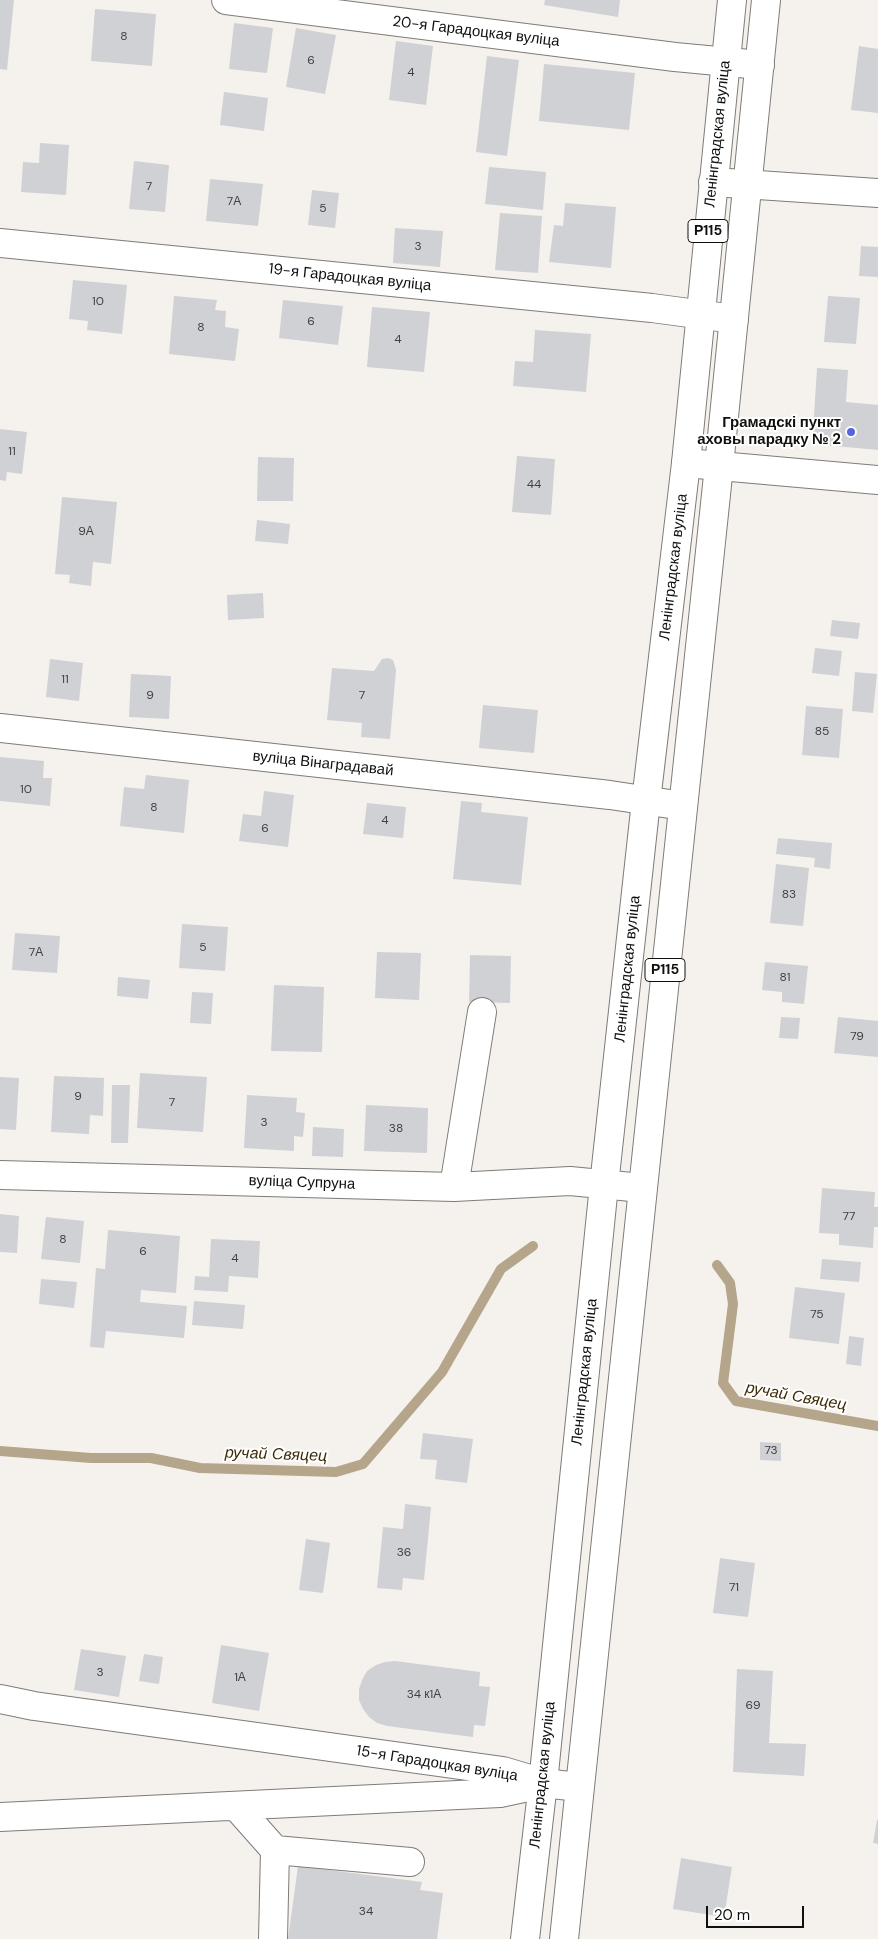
<!DOCTYPE html>
<html>
<head>
<meta charset="utf-8">
<style>
  body { margin:0 }
  #map { position:relative; width:878px; height:1939px; overflow:hidden; background:#f5f2ee; font-family:"DM Sans",sans-serif }
  canvas { display:block }
  .scale { position:absolute; left:706px; top:1906px; width:98px; height:22px; box-sizing:border-box; border:2px solid #10100e; border-top:0; padding-left:6px; font-size:15px; line-height:18px; white-space:nowrap; color:#10100e; -webkit-text-stroke:4px #fff; paint-order:stroke }
</style>
</head>
<body>
<div id="map">
<canvas width="878" height="1939"></canvas>
<div class="scale">20 m</div>
</div>
<script>
const ctx = document.querySelector('canvas').getContext('2d');
ctx.lineJoin = 'round';
function poly(rows) {
  const path = new Path2D();
  for (const r of rows) {
    path.moveTo(r[0], r[1]);
    for (let i = 2; i < r.length; i += 2) path.lineTo(r[i], r[i + 1]);
  }
  return path;
}
function stroke(path, color, width, dash) {
  ctx.strokeStyle = color;
  ctx.lineWidth = width;
  ctx.lineCap = dash ? 'butt' : 'round';
  ctx.setLineDash(dash || []);
  ctx.stroke(path);
}
function paint(path, color) {
  ctx.fillStyle = color;
  ctx.fill(path, 'evenodd');
}
function label(font, color, halo, rows, align = 'center') {
  ctx.font = font + ' "DM Sans",sans-serif';
  ctx.lineWidth = 4;
  ctx.setLineDash([]);
  ctx.textBaseline = 'middle';
  ctx.strokeStyle = halo;
  ctx.fillStyle = color;
  for (const [text, x, y, turn = 0] of rows) {
    ctx.save();
    ctx.translate(x, y);
    ctx.rotate((+turn || 0) * Math.PI / 180);
    ctx.textAlign = isNaN(turn) ? turn : align;
    if (halo) ctx.strokeText(text, 0, 0);
    ctx.fillText(text, 0, 0);
    ctx.restore();
  }
}
stroke(poly([
  [717,1265,730,1283,733,1304,723,1383,736,1401,878,1426],
  [0,1451,91,1458,151,1458,200,1468,336,1472,363,1464,442,1372,501,1269,533,1246]
]), '#b5a58b', 10);
paint(poly([
  [0,0,14,0,7,70,0,69],
  [545,0,620,0,618,17,544,5],
  [95,9,156,14,152,66,91,61],
  [234,23,273,28,267,73,229,69],
  [296,28,336,35,325,94,286,87],
  [396,41,433,46,426,105,389,100],
  [859,46,878,49,878,113,851,110],
  [487,56,519,60,507,156,476,152],
  [544,64,635,73,629,130,539,121],
  [224,92,268,98,264,131,220,125],
  [40,143,69,145,66,195,21,192,23,162,39,163],
  [134,161,169,165,165,212,129,209],
  [489,167,546,172,543,210,485,204],
  [210,179,263,184,258,226,206,221],
  [312,190,339,193,335,228,308,225],
  [565,203,616,207,611,268,549,262,554,225,563,226],
  [500,213,542,216,538,273,495,270],
  [395,228,443,231,440,267,393,263],
  [861,246,878,247,878,277,859,276],
  [73,280,127,285,122,334,87,330,88,321,69,319],
  [174,296,217,300,215,310,226,311,225,327,239,329,235,361,169,354],
  [828,296,860,298,856,344,824,342],
  [283,300,343,306,338,345,279,338],
  [372,307,430,312,424,372,367,367],
  [535,330,591,334,586,392,513,386,515,361,533,362],
  [817,368,848,370,846,402,878,405,878,450,824,445,813,432],
  [0,429,27,432,22,474,7,472,6,481,0,480],
  [517,456,555,459,551,515,512,512],
  [258,457,294,458,293,501,257,501],
  [62,497,117,502,111,564,93,562,91,586,69,583,70,575,55,574],
  [257,520,290,524,288,544,255,541],
  [263,593,264,618,228,620,227,595],
  [832,620,860,623,858,639,830,636],
  [815,648,842,651,839,676,812,673],
  [388,658,393,660,396,670,390,739,361,737,362,723,327,720,332,668,374,671,382,659],
  [50,659,83,663,79,701,46,697],
  [855,672,877,674,873,713,852,711],
  [131,674,171,676,169,719,129,717],
  [483,705,538,710,534,753,479,748],
  [806,706,843,709,839,758,802,755],
  [0,757,44,761,43,778,52,778,50,806,0,801],
  [146,775,189,780,184,833,120,826,124,787,144,789],
  [264,791,294,795,288,847,239,841,243,814,261,816],
  [461,801,482,803,481,812,528,817,521,885,453,879],
  [367,803,406,807,403,838,363,834],
  [778,838,832,843,830,869,814,867,815,858,776,854],
  [776,864,809,868,803,926,770,923],
  [182,924,228,927,225,971,179,968],
  [15,933,60,936,57,973,12,970],
  [377,952,421,953,419,1000,375,998],
  [470,955,511,956,510,1003,469,1002],
  [765,962,808,966,804,1004,782,1002,782,992,762,990],
  [118,977,150,980,148,999,117,996],
  [274,985,324,987,322,1052,271,1051],
  [192,992,213,993,211,1024,190,1023],
  [781,1017,800,1018,798,1039,779,1038],
  [838,1017,878,1021,878,1057,834,1053],
  [140,1073,207,1077,203,1132,137,1128],
  [54,1076,104,1078,103,1116,90,1115,89,1134,51,1132],
  [0,1077,19,1078,16,1130,0,1129],
  [112,1085,130,1085,128,1143,111,1143],
  [247,1095,297,1098,296,1112,305,1113,303,1137,294,1136,294,1151,244,1148],
  [366,1105,428,1108,427,1153,364,1151],
  [313,1127,344,1129,343,1157,312,1156],
  [822,1188,875,1192,874,1207,878,1207,878,1227,874,1227,873,1248,839,1245,839,1234,819,1233],
  [0,1214,19,1216,17,1253,0,1252],
  [46,1217,84,1221,80,1263,41,1259],
  [108,1230,180,1236,176,1293,141,1290,140,1302,187,1306,184,1338,106,1331,104,1348,90,1347,96,1268,105,1269],
  [211,1239,260,1241,258,1278,229,1276,228,1292,194,1290,195,1276,209,1277],
  [822,1259,861,1262,859,1282,820,1279],
  [41,1279,77,1282,74,1308,39,1304],
  [795,1287,845,1293,839,1344,789,1338],
  [194,1301,245,1305,243,1329,192,1325],
  [849,1336,864,1338,861,1366,846,1364],
  [423,1433,473,1439,467,1483,435,1479,437,1460,420,1459],
  [760,1442,781,1443,781,1461,760,1460],
  [405,1504,431,1507,424,1580,403,1578,402,1590,377,1588,383,1527,403,1529],
  [306,1539,330,1543,323,1593,299,1590],
  [720,1558,755,1563,748,1617,713,1613],
  [221,1645,269,1653,259,1711,212,1703],
  [81,1649,126,1656,119,1697,74,1690],
  [144,1654,163,1657,159,1684,139,1681],
  [395,1661,480,1672,479,1686,490,1687,485,1726,474,1725,473,1737,387,1726,377,1723,369,1717,363,1709,359,1700,359,1689,362,1680,367,1671,376,1665,385,1662],
  [737,1669,773,1671,769,1743,806,1744,804,1776,733,1772],
  [877,1820,878,1820,878,1844,873,1843],
  [681,1858,732,1867,724,1917,673,1909],
  [298,1866,422,1882,420,1890,443,1893,437,1939,288,1939]
]), '#d0d1d5');
const minor = poly([
  [226,0,675,57,760,65],
  [713,182,878,193],
  [0,243,652,308,734,319],
  [686,463,878,480],
  [0,728,610,795,683,806],
  [0,1175,454,1187,570,1181,642,1188],
  [454,1187,482,1012],
  [0,1699,34,1706,503,1771,543,1783,579,1787],
  [236,1806,275,1850,410,1862],
  [0,1817,500,1793,542,1784],
  [273,1939,275,1850]
]);
const major = poly([
  [525,1939,543,1783,604,1185,646,801,686,463,732,0],
  [564,1939,719,466,766,0]
]);
stroke(minor, '#7e7b78', 30);
stroke(major, '#7e7b78', 30);
stroke(minor, '#fff', 28);
stroke(major, '#fff', 28);
for (const [x, y, r, color] of [
  [851,432,5,"#5665db"]
]) {
  const dot = new Path2D();
  dot.arc(x, y, r, 0, 2 * Math.PI);
  ctx.fillStyle = color;
  ctx.fill(dot);
  stroke(dot, '#fff', 2);
}
label('12px', '#404040', null, [
  ["8",124,37],
  ["6",311,61],
  ["4",411,73],
  ["7",149,187],
  ["7А",234,202],
  ["5",323,209],
  ["3",418,247],
  ["10",98,302],
  ["6",311,322],
  ["8",201,328],
  ["4",398,340],
  ["11",12,452],
  ["44",534,485],
  ["9А",86,532],
  ["11",65,680],
  ["9",150,696],
  ["7",362,696],
  ["85",822,732],
  ["10",26,790],
  ["8",154,808],
  ["4",385,821],
  ["6",265,829],
  ["83",789,895],
  ["5",203,948],
  ["7А",36,953],
  ["81",785,978],
  ["79",857,1037],
  ["9",78,1097],
  ["7",172,1103],
  ["3",264,1123],
  ["38",396,1129],
  ["77",849,1217],
  ["8",63,1240],
  ["6",143,1252],
  ["4",235,1259],
  ["75",817,1315],
  ["73",771,1451],
  ["36",404,1553],
  ["71",734,1588],
  ["3",100,1673],
  ["1А",240,1678],
  ["34 к1А",424,1695],
  ["69",753,1706],
  ["34",366,1912]
]);
for (const [x, y, w] of [
  [708,231,40],
  [665,970,40]
]) {
  const box = new Path2D();
  box.roundRect(x - w / 2, y - 11.5, w, 23, 4);
  ctx.fillStyle = '#fff';
  ctx.fill(box);
  stroke(box, '#10100e', 1);
}
label('bold 14px', '#10100e', null, [
  ["Р115",708,231],
  ["Р115",665,970]
]);
label('15px', '#10100e', '#fff', [
  ["20-я Гарадоцкая вуліца",476,32,7],
  ["Ленінградская вуліца",718,134,-84],
  ["19-я Гарадоцкая вуліца",350,278,6],
  ["Ленінградская вуліца",674,567,-83],
  ["вуліца Вінаградавай",323,764,6],
  ["Ленінградская вуліца",628,969,-84],
  ["вуліца Супруна",302,1183,2],
  ["Ленінградская вуліца",585,1372,-84],
  ["15-я Гарадоцкая вуліца",437,1764,9],
  ["Ленінградская вуліца",543,1775,-84]
]);
label('bold 15px', '#10100e', '#fff', [
  ["Грамадскі пункт",841,423],
  ["аховы парадку № 2",841,440]
], 'right');
label('italic 16px', '#3e2c08', '#fff', [
  ["ручай Свяцец",796,1397,10],
  ["ручай Свяцец",276,1455,2]
]);
</script>
</body>
</html>
